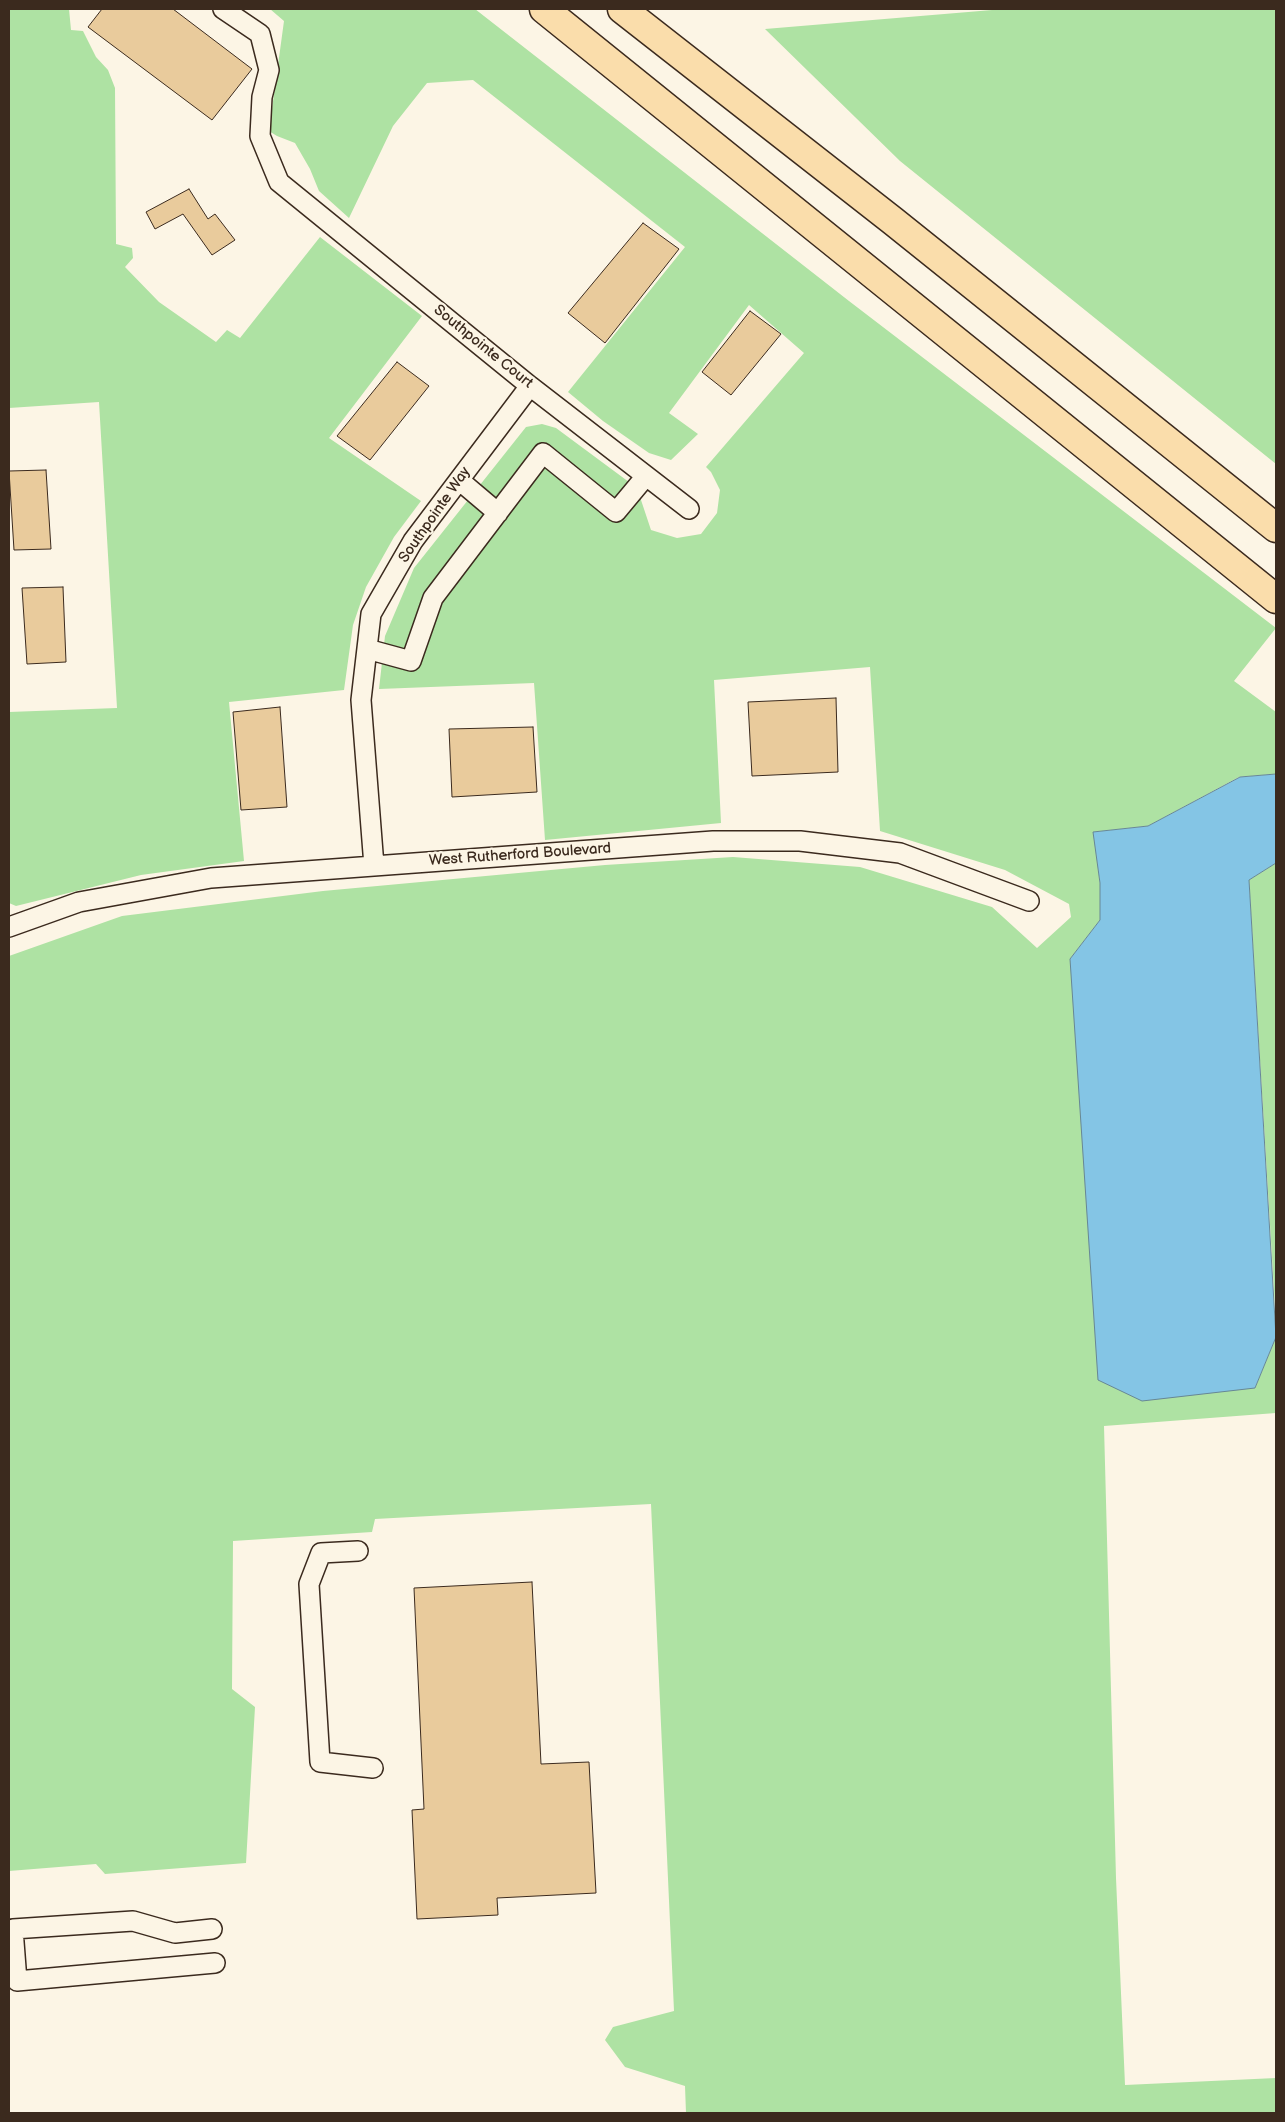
<!DOCTYPE html>
<html>
<head>
<meta charset="utf-8">
<style>
  body { margin:0 }
  #map { position:relative; width:1285px; height:2122px; overflow:hidden; background:#fcf5e5; font-family:"Balsamiq Sans",sans-serif }
  canvas { display:block }
  .frame { position:absolute; inset:0; border:10px solid #3b2a1e; pointer-events:none }
</style>
</head>
<body>
<div id="map">
<canvas width="1285" height="2122"></canvas>
<div class="frame"></div>
</div>
<script>
const ctx = document.querySelector('canvas').getContext('2d');
ctx.lineJoin = 'round';
function paint(path, color) {
  ctx.fillStyle = color;
  ctx.fill(path, 'evenodd');
}
function poly(rows) {
  const path = new Path2D();
  for (const r of rows) {
    path.moveTo(r[0], r[1]);
    for (let i = 2; i < r.length; i += 2) path.lineTo(r[i], r[i + 1]);
  }
  return path;
}
function stroke(path, color, width, dash) {
  ctx.strokeStyle = color;
  ctx.lineWidth = width;
  ctx.lineCap = dash ? 'butt' : 'round';
  ctx.setLineDash(dash || []);
  ctx.stroke(path);
}
function label(font, color, halo, rows, align = 'center') {
  ctx.font = font + ' "Balsamiq Sans",sans-serif';
  ctx.lineWidth = 4.5;
  ctx.setLineDash([]);
  ctx.textBaseline = 'middle';
  ctx.strokeStyle = halo;
  ctx.fillStyle = color;
  for (const [text, x, y, turn = 0] of rows) {
    ctx.save();
    ctx.translate(x, y);
    ctx.rotate((+turn || 0) * Math.PI / 180);
    ctx.textAlign = isNaN(turn) ? turn : align;
    if (halo) ctx.strokeText(text, 0, 0);
    ctx.fillText(text, 0, 0);
    ctx.restore();
  }
}
paint(poly([
  [9,9,69,9,71,30,83,31,96,57,108,70,115,88,116,244,132,248,133,258,125,267,159,302,216,342,227,330,240,338,320,237,422,316,329,438,421,501,394,537,366,587,353,625,344,690,229,702,244,861,141,875,16,906,9,903,9,712,117,708,99,402,9,408],
  [270,9,475,9,849,301,1276,628,1234,681,1276,712,1276,774,1239,777,1148,826,1094,832,1100,883,1100,920,1070,959,1255,1388,1276,1337,1276,1413,1104,1426,1116,1878,1125,2085,1276,2078,1276,2113,686,2113,685,2086,625,2067,605,2040,613,2027,674,2011,651,1504,375,1519,372,1532,233,1541,232,1689,255,1707,246,1863,105,1874,96,1864,9,1871,9,956,122,916,323,891,605,865,733,857,860,867,992,907,1037,948,1071,917,1069,904,1005,870,880,831,870,667,714,680,721,823,545,840,534,683,379,689,385,636,414,568,526,427,542,424,556,428,637,488,651,530,677,538,701,534,717,513,720,490,711,472,706,467,804,353,749,305,669,413,698,434,671,460,649,453,603,421,568,392,685,247,473,80,427,83,393,126,349,218,319,191,310,169,295,143,277,136,269,131,284,21],
  [1004,9,1276,9,1276,464,900,161,765,29],
  [1276,863,1276,1323,1249,880]
]), '#aee2a3');
const water = poly([
  [1276,774,1276,863,1249,880,1276,1337,1255,1388,1142,1401,1098,1380,1070,959,1100,920,1100,883,1093,832,1148,826,1240,777,1276,774]
]);
paint(water, '#84c5e5');
stroke(water, '#678795', 1);
const building = poly([
  [102,9,173,9,252,69,212,120,88,27,102,9],
  [189,189,208,219,215,214,235,240,212,255,183,214,155,229,146,212,189,189],
  [643,223,679,249,605,343,568,313,643,223],
  [750,311,781,334,731,395,702,372,750,311],
  [397,362,429,386,370,460,337,436,397,362],
  [46,470,51,549,14,550,9,471,46,470],
  [63,587,66,662,27,664,22,588,63,587],
  [836,698,838,772,752,776,748,702,836,698],
  [280,707,287,807,241,810,233,712,280,707],
  [533,727,537,792,452,797,449,729,533,727],
  [532,1582,541,1764,589,1762,596,1893,497,1898,498,1915,417,1919,412,1810,424,1809,414,1588,532,1582]
]);
paint(building, '#e9cb9c');
stroke(building, '#3b2a1e', 1);
const minor = poly([
  [223,9,260,34,269,70,262,97,260,136,279,182,530,386,689,509],
  [459,480,498,513],
  [367,649,411,661,433,598,543,453,616,512,646,476],
  [374,866,361,700,371,614,413,541,530,386],
  [9,927,79,902,211,878,713,841,800,841,900,853,1029,901],
  [358,1551,321,1553,309,1584,320,1762,373,1768],
  [212,1929,175,1933,133,1921,13,1929,17,1981,215,1963]
]);
const highway = poly([
  [544,9,1276,599],
  [622,9,893,221,1276,528]
]);
stroke(minor, '#3b2a1e', 22);
stroke(highway, '#3b2a1e', 31);
stroke(minor, '#fcf5e5', 19);
stroke(highway, '#faddab', 28);
label('15px', '#3b2a1e', '#fcf5e5', [
  ["Southpointe Court",483,347,39],
  ["Southpointe Way",435,515,-55],
  ["West Rutherford Boulevard",520,855,-4]
]);
</script>
</body>
</html>
